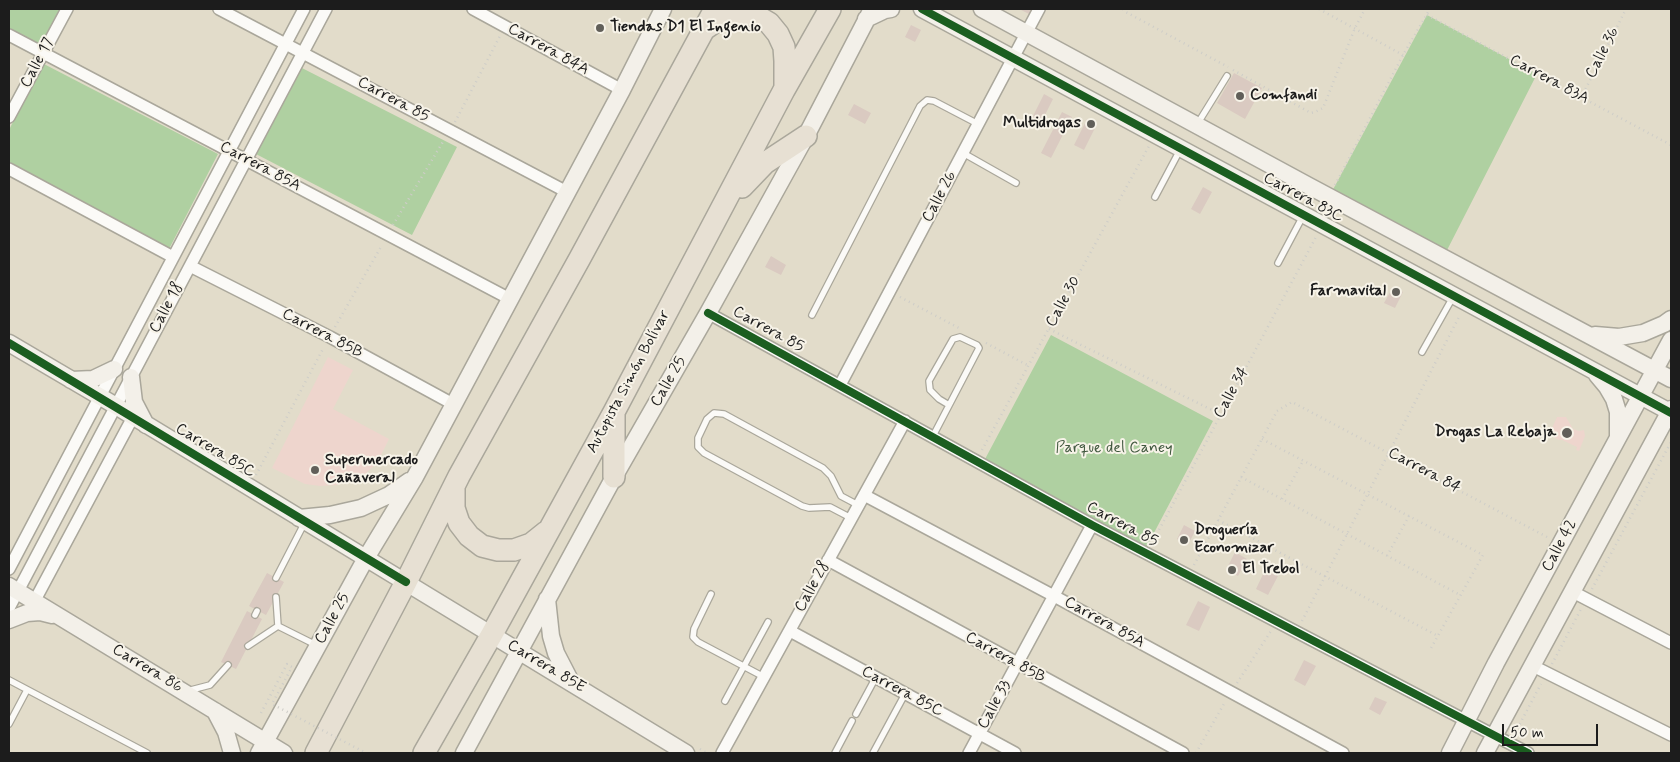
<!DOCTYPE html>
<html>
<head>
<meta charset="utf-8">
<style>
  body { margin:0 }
  #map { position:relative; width:1680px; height:762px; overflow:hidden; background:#e2dcca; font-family:Mynerve,sans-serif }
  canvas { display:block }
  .frame { position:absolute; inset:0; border:10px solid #1c1c1c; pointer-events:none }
  .scale { position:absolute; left:1502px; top:724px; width:96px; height:22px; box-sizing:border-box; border:2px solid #1c1c1c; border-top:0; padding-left:6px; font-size:15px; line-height:18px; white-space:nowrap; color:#1c1c1c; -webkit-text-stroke:4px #f7f3e8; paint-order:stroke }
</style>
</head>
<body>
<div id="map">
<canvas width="1680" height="762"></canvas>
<div class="frame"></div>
<div class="scale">50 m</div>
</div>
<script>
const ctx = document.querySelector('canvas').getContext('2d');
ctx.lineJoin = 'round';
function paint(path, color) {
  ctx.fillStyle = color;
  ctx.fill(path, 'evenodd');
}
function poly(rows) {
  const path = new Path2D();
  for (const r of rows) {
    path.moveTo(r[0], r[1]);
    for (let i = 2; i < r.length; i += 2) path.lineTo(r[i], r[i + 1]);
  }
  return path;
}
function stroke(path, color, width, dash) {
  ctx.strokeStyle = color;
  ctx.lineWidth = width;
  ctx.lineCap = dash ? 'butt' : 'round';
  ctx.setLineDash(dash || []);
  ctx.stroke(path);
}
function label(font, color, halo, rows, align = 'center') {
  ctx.font = font + ' Mynerve,sans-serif';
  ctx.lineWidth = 4;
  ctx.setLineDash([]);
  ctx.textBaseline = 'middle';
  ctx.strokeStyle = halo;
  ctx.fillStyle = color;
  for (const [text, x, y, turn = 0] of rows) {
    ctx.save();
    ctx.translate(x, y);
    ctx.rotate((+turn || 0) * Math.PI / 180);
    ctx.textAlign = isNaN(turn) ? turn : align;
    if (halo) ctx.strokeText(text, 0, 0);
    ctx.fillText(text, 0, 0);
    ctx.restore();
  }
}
paint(poly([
  [328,357,353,370,333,409,389,439,377,463,365,474,351,481,336,485,320,486,305,484,272,468],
  [1557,417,1566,417,1573,429,1579,431,1584,430,1585,436,1579,451,1576,450,1577,447,1560,439,1559,440,1549,435]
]), '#eed5cd');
paint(poly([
  [9,9,61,9,40,48,9,31],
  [1427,15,1537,74,1443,258,1329,197],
  [42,63,218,154,169,249,9,162,9,130],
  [300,67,457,147,412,235,254,153],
  [1051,335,1213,421,1146,548,984,461]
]), '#afd0a1');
paint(poly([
  [1019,9,1032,9,1029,14],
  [911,25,921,30,915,42,905,37],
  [1234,73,1262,88,1245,119,1217,103],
  [1044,94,1053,99,1039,127,1030,122],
  [854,104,871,113,865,124,848,115],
  [1062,112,1072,117,1051,158,1041,153],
  [1087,119,1097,124,1084,150,1074,145],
  [1203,187,1212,192,1200,214,1191,209],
  [771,256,786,265,781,275,765,267],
  [1393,287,1403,292,1395,308,1384,303],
  [1184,525,1195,531,1188,545,1177,539],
  [1235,552,1247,559,1238,576,1226,570],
  [1265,570,1278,576,1268,595,1256,589],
  [267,573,284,582,266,615,249,606],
  [1198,601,1210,607,1199,631,1186,625],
  [247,611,262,619,236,669,221,662],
  [1304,660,1316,666,1305,686,1294,680],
  [1375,697,1387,702,1380,715,1369,709]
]), '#dacac1');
const lane = poly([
  [1198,123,1227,76],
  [963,153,1016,183],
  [1155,197,1180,150],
  [1278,263,1303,216],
  [812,315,920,106,927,100,934,101,978,124],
  [1422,352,1453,297],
  [933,436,979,348,977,345,960,337,953,339,929,381,930,390,939,399,949,405],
  [851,518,830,507,809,508,802,506,704,453,698,447,698,438,707,419,714,413,724,414,823,468,831,476,841,496,858,505],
  [276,578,305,522],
  [711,594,694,629,693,637,698,642,764,677],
  [255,615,257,611],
  [278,626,316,645],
  [248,646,278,626,276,597],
  [9,680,147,753],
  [187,691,210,685,228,665],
  [725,701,768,622],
  [856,714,876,677],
  [9,724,27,690],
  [835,753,852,721],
  [873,753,905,694]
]);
const street = poly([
  [219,9,567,192],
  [473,9,622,90],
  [9,35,510,299],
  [9,117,67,9],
  [9,169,173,257],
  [190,266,330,337,453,404],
  [708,313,1092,525,1528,753],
  [840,385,1039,9],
  [864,495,1054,596,1343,753],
  [828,560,1183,753],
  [9,569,304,9],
  [1573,592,1671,643],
  [34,602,133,417],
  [9,608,326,9],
  [790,631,1015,753],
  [1533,666,1671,735],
  [722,753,905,421],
  [969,753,1092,525]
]);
const secondary = poly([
  [922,9,1670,412],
  [982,9,1309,186,1671,379],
  [866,19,885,10,891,9],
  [1595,335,1619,337,1643,333,1664,324,1671,319],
  [9,343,116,406,686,753],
  [1597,375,1607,387,1614,399,1618,412,1618,437],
  [131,377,134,402,146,425],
  [71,380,93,379,114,369],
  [299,518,330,515,361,508,389,495,409,481],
  [9,586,284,753],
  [547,599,551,636,556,653,571,682],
  [9,620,27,613,40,612,52,615],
  [215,711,226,732,232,753],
  [259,753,366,558,415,477,622,90,663,9],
  [464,753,614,477,708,313,806,136,872,9],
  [1450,753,1496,663,1671,340],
  [1485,753,1671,409]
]);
const highway = poly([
  [703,30,722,17,736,13,757,16,769,23,778,34,784,47,785,61,785,87],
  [742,187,765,163,806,136],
  [614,415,614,477],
  [454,488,454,508,459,523,469,536,482,546,498,550,514,550,531,544,546,532],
  [316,753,406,582,459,476,580,258,715,9],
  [424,753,492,634,614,412,784,90,830,9]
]);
stroke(lane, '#aaa79b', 8);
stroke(street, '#aaa79b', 14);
stroke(secondary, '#aaa79b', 19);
stroke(highway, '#aaa79b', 24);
stroke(poly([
  [1123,9,1124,11,1228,67],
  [1319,9,1403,55],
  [1427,15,1671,145],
  [1233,70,1311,113,1315,112,1323,108,1355,28,1365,9],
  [1581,98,1626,9],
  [455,122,500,36],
  [1335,185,1403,55,1430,9],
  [393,225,444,140],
  [900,297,959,328],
  [335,327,382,245],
  [1049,329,1220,414],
  [986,343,1029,366],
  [1262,439,1483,555,1430,650],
  [982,450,1149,146],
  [256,475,324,347],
  [1241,477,1460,595],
  [1282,499,1303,461],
  [1218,520,1438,636],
  [1152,543,1316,237],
  [1387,556,1409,516],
  [1194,565,1277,411,1292,402,1547,537],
  [1592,589,1671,442],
  [1302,621,1460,315],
  [1552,664,1581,609],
  [1237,683,1271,631],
  [1515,733,1541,684],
  [700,749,707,753],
  [1196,753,1225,702]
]), '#cecdc8', 2.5, [1, 4]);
stroke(lane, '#fbfaf7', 5.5);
stroke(street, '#fbfaf7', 11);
stroke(secondary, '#f3f0e9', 16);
stroke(highway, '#e7e0d3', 21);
stroke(poly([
  [261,713,287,664,292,667,272,704,366,753]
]), '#cecdc8', 2.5, [1, 4]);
stroke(poly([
  [922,9,1671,413],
  [708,313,1092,525,1528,753],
  [9,343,406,582]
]), '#1b5e20', 8);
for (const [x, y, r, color] of [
  [600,28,5,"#615f59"],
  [1240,96,5,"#615f59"],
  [1091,124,5,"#615f59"],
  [1396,292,5,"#615f59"],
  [1567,433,6,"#615f59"],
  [315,470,5,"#615f59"],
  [1184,540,5,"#615f59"],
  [1232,570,5,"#615f59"]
]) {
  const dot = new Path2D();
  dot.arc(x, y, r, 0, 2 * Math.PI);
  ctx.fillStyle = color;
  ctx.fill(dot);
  stroke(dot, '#f7f3e8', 2);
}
label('bold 16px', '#1c1c1c', '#f7f3e8', [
  ["Tiendas D1 El Ingenio",610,28],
  ["Comfandi",1250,96],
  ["Multidrogas",1081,124,"right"],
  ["Farmavital",1386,292,"right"],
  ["Drogas La Rebaja",1556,433,"right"],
  ["Supermercado",325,461],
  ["Cañaveral",325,479],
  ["Droguería",1194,531],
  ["Economizar",1194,549],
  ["El Trebol",1242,570]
], 'left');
label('16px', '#1c1c1c', '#f7f3e8', [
  ["Carrera 84A",548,50,29],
  ["Calle 36",1603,53,-63],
  ["Calle 17",38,63,-62],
  ["Carrera 83A",1549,80,28],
  ["Carrera 85",393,100,28],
  ["Carrera 85A",260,167,28],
  ["Calle 26",940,197,-62],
  ["Carrera 83C",1303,198,28],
  ["Calle 30",1064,302,-61],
  ["Calle 18",167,308,-62],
  ["Carrera 85",768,330,29],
  ["Carrera 85B",322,334,28],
  ["Autopista Simón Bolívar",629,382,-62],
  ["Calle 25",669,382,-60],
  ["Calle 34",1232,393,-61],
  ["Carrera 85C",215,451,31],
  ["Carrera 84",1424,471,28],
  ["Carrera 85",1122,525,28],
  ["Calle 42",1560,546,-62],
  ["Calle 28",813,587,-61],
  ["Calle 25",333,619,-61],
  ["Carrera 85A",1104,623,29],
  ["Carrera 85B",1005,658,29],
  ["Carrera 85E",546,667,31],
  ["Carrera 86",147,669,31],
  ["Carrera 85C",902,692,28],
  ["Calle 33",995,705,-62]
]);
label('16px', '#41583f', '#f7f3e8', [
  ["Parque del Caney",1114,449]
]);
</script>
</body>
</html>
